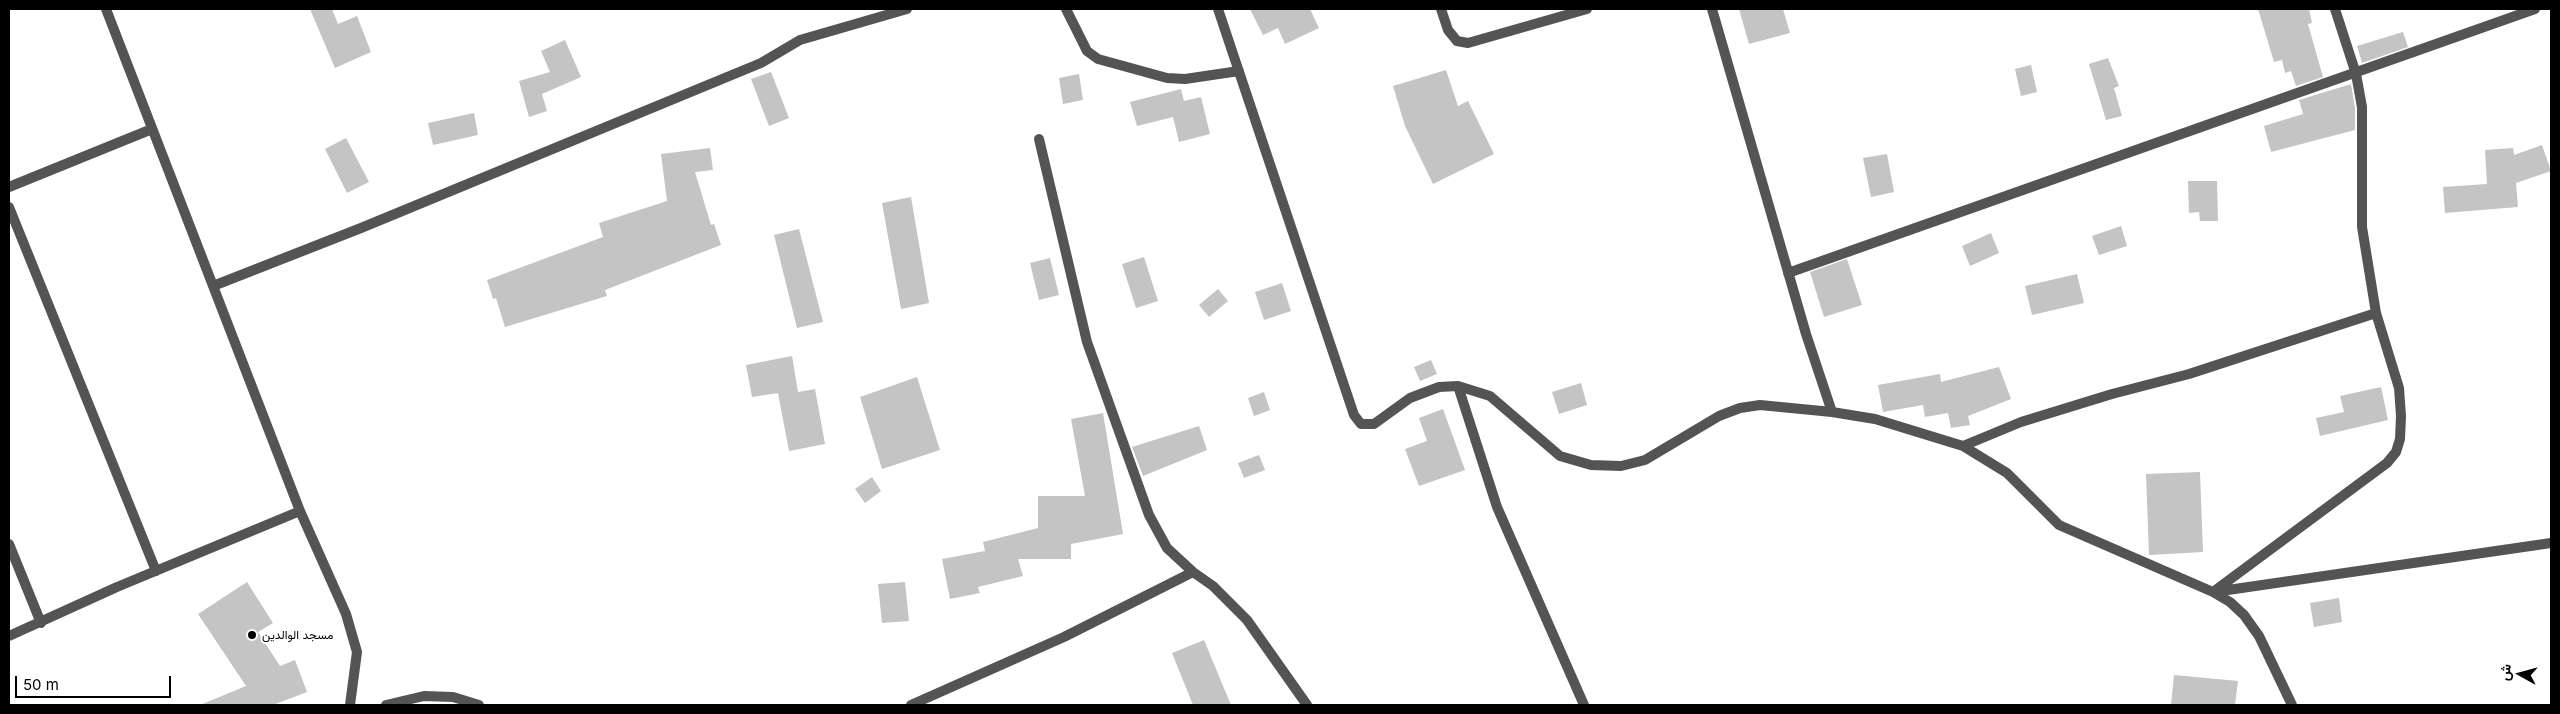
<!DOCTYPE html>
<html>
<head>
<meta charset="utf-8">
<style>
  body { margin:0 }
  #map { position:relative; width:2560px; height:714px; overflow:hidden; background:#fff; font-family:Inter,Vazirmatn,sans-serif }
  canvas { display:block }
  .frame { position:absolute; inset:0; border:10px solid #000; pointer-events:none }
  .north { position:absolute; left:2495px; top:649px; width:50px; height:50px; -webkit-text-stroke:4px #fff; paint-order:stroke; rotate:277deg; font-size:14px; font-weight:700; line-height:20px; text-align:center; color:#000 }
  .north::after { content:''; display:block; margin:auto; width:18px; height:22px; background:#000; clip-path:polygon(50% 0,100% 100%,50% 72%,0 100%) }
  .scale { position:absolute; left:15px; top:676px; width:156px; height:22px; box-sizing:border-box; border:2px solid #000; border-top:0; padding-left:6px; font-size:15px; line-height:18px; white-space:nowrap; color:#000; -webkit-text-stroke:4px #fff; paint-order:stroke }
</style>
</head>
<body>
<div id="map">
<canvas width="2560" height="714"></canvas>
<div class="frame"></div>
<div class="north">ش</div>
<div class="scale">50 m</div>
</div>
<script>
const ctx = document.querySelector('canvas').getContext('2d');
ctx.lineJoin = 'round';
function paint(path, color) {
  ctx.fillStyle = color;
  ctx.fill(path, 'evenodd');
}
function poly(rows) {
  const path = new Path2D();
  for (const r of rows) {
    path.moveTo(r[0], r[1]);
    for (let i = 2; i < r.length; i += 2) path.lineTo(r[i], r[i + 1]);
  }
  return path;
}
function stroke(path, color, width, dash) {
  ctx.strokeStyle = color;
  ctx.lineWidth = width;
  ctx.lineCap = dash ? 'butt' : 'round';
  ctx.setLineDash(dash || []);
  ctx.stroke(path);
}
function label(font, color, halo, rows, align = 'center') {
  ctx.font = font + ' Inter,Vazirmatn,sans-serif';
  ctx.lineWidth = 4;
  ctx.setLineDash([]);
  ctx.textBaseline = 'middle';
  ctx.strokeStyle = halo;
  ctx.fillStyle = color;
  for (const [text, x, y, turn = 0] of rows) {
    ctx.save();
    ctx.translate(x, y);
    ctx.rotate((+turn || 0) * Math.PI / 180);
    ctx.textAlign = isNaN(turn) ? turn : align;
    if (halo) ctx.strokeText(text, 0, 0);
    ctx.fillText(text, 0, 0);
    ctx.restore();
  }
}
paint(poly([
  [310,9,332,9,338,24,357,16,371,52,335,68],
  [1250,9,1310,9,1319,28,1285,44,1278,28,1263,35],
  [1739,9,1783,9,1790,33,1749,44],
  [2258,9,2309,9,2312,23,2308,24,2323,77,2296,86,2291,71,2285,73,2282,60,2274,62],
  [2403,32,2408,47,2362,63,2357,46],
  [565,40,581,77,542,94,547,111,529,117,519,81,550,72,541,51],
  [2108,58,2119,86,2114,88,2122,116,2106,120,2089,64],
  [2031,65,2037,92,2021,96,2015,69],
  [1446,70,1458,106,1468,101,1494,154,1433,184,1405,126,1393,86],
  [771,72,789,118,769,126,751,79],
  [1079,74,1083,100,1063,104,1059,78],
  [2351,84,2355,108,2355,130,2271,152,2264,126,2303,114,2299,100],
  [1181,89,1184,101,1201,97,1210,134,1179,142,1173,117,1137,126,1130,102],
  [474,113,478,135,433,145,428,123],
  [346,138,369,182,347,193,325,149],
  [2542,145,2551,171,2516,183,2518,207,2445,213,2443,187,2487,184,2485,150,2513,148,2514,155],
  [710,148,713,170,695,172,711,225,714,224,721,245,605,290,607,296,505,327,496,298,493,299,487,280,603,237,599,223,667,201,661,154],
  [1887,154,1894,192,1871,197,1863,158],
  [2188,181,2217,181,2218,221,2200,221,2199,212,2189,213],
  [911,197,929,303,901,309,882,203],
  [2121,226,2127,246,2099,255,2092,236],
  [799,229,823,322,797,328,774,235],
  [1991,233,1999,253,1970,266,1962,246],
  [1144,257,1158,301,1136,308,1122,264],
  [1050,258,1059,295,1039,300,1030,263],
  [1847,259,1862,305,1824,317,1810,272],
  [2077,274,2084,303,2032,315,2025,286],
  [1282,283,1291,311,1264,320,1255,292],
  [1218,289,1228,301,1209,317,1199,305],
  [792,356,798,392,815,389,825,444,789,451,778,393,752,397,746,365],
  [1431,360,1437,374,1420,381,1414,367],
  [1999,367,2011,399,1968,416,1970,425,1951,428,1948,413,1925,417,1923,405,1883,412,1878,385,1940,374,1941,382],
  [917,377,940,450,882,469,860,397],
  [1581,383,1587,405,1559,414,1552,392],
  [2381,387,2388,420,2320,436,2316,418,2344,412,2340,396],
  [1264,392,1270,410,1254,416,1248,398],
  [1443,409,1465,470,1419,486,1405,449,1427,441,1419,418],
  [1103,413,1123,534,1071,544,1071,559,1018,559,1023,576,978,587,980,593,950,599,942,559,985,551,983,542,1038,528,1038,496,1085,496,1071,419],
  [1199,426,1207,450,1143,476,1132,447],
  [1259,455,1265,470,1244,478,1238,463],
  [2200,472,2203,552,2149,555,2146,474],
  [872,477,881,491,865,503,855,489],
  [247,582,273,623,258,632,280,666,295,660,307,692,273,705,200,705,246,686,198,614],
  [905,582,909,621,882,623,878,584],
  [2339,598,2342,622,2314,627,2310,603],
  [1204,640,1231,705,1193,705,1172,653],
  [2174,675,2238,681,2235,705,2171,705]
]), '#c4c4c4');
stroke(poly([
  [106,9,300,511,346,614,357,652,350,705],
  [1066,9,1087,51,1098,59,1167,78,1185,79,1239,71],
  [1218,9,1354,415,1361,424,1374,424,1410,398,1439,387,1458,386,1490,396,1560,456,1591,465,1621,466,1645,460,1719,416,1740,408,1760,405,1832,412],
  [1441,9,1448,30,1457,41,1468,43,1587,9],
  [1712,9,1806,334,1832,412,1875,419,1963,446,2007,473,2059,525,2213,592,2230,602,2244,615,2259,636,2292,705],
  [1039,139,1087,342,1149,515,1167,548,1193,572,1213,586,1247,620,1307,705],
  [9,187,152,129],
  [9,207,156,571],
  [1788,273,2535,9],
  [213,286,361,228,761,63,800,40,907,9],
  [1458,386,1497,507,1584,705],
  [1963,446,2021,422,2112,394,2189,374,2376,313],
  [9,544,41,623],
  [2213,592,2387,463,2396,452,2400,439,2401,416,2399,388,2376,313,2362,227,2362,107,2356,74,2335,9],
  [2214,592,2551,543],
  [9,636,117,587,300,511],
  [386,705,424,696,453,697,479,705],
  [911,705,1064,637,1193,572]
]), '#545454', 10);
for (const [x, y, r, color] of [
  [252,635,5,"#000"]
]) {
  const dot = new Path2D();
  dot.arc(x, y, r, 0, 2 * Math.PI);
  ctx.fillStyle = color;
  ctx.fill(dot);
  stroke(dot, '#fff', 2);
}
label('12px', '#000', '#fff', [
  ["مسجد الوالدين",262,635]
], 'left');
</script>
</body>
</html>
